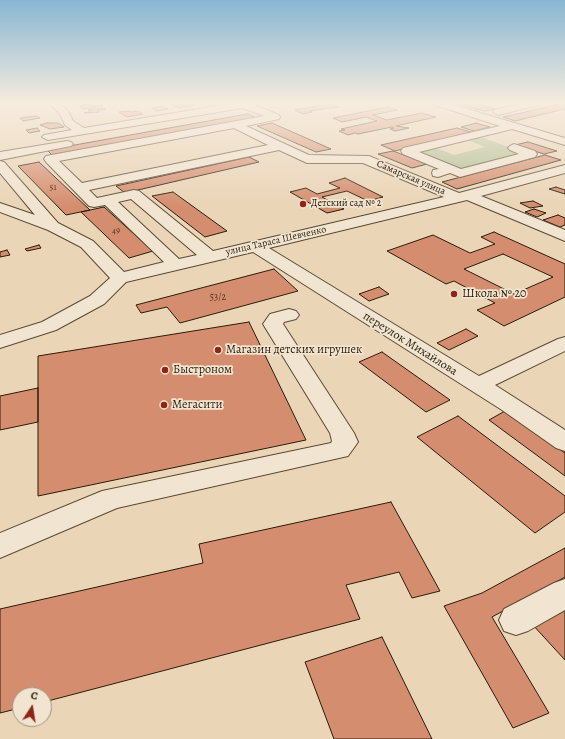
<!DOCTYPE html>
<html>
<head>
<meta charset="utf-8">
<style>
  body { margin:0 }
  #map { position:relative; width:565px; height:739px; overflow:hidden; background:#ead5b7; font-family:Alegreya,serif }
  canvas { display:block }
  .north { position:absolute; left:12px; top:687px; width:40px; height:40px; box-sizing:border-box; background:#f1e4d0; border:1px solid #a19480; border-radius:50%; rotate:12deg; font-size:11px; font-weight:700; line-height:16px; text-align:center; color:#2a1c07 }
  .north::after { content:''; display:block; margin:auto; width:14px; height:18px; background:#8f2418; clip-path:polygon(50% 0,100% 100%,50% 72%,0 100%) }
</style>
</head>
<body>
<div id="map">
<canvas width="565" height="739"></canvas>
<div class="north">С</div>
</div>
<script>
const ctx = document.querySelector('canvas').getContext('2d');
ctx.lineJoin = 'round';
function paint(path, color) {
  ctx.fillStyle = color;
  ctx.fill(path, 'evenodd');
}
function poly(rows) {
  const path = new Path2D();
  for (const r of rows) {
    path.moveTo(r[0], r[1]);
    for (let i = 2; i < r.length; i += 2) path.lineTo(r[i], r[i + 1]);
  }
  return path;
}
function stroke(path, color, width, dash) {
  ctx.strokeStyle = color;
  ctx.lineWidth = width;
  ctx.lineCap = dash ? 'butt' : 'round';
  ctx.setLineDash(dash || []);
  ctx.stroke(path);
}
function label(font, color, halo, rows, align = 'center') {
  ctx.font = font + ' Alegreya,serif';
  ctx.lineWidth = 3.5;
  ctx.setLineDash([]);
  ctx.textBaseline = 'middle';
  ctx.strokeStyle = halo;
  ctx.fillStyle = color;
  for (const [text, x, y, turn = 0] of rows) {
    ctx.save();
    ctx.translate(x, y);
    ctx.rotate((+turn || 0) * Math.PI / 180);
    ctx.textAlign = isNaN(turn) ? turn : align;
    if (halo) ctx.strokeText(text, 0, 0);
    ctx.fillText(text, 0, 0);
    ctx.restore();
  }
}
paint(poly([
  [481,137,526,153,458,170,413,151,434,147,454,155,485,147,467,140]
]), '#b1be93');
const building = poly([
  [188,103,194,105,179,108,170,104,188,103],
  [455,103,475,103,495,109,484,111,455,103],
  [565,103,565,109,515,121,503,117,565,103],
  [92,104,95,106,102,105,103,106,83,109,79,106,92,104],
  [330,104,339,107,309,111,312,112,303,114,295,110,330,104],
  [162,106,168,109,157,111,152,108,162,106],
  [388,107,397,110,373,115,387,120,422,113,436,117,396,126,409,128,395,131,390,129,394,128,392,127,358,134,355,133,348,135,339,131,345,130,341,129,377,121,366,117,342,122,333,118,388,107],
  [104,108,106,109,97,111,99,112,84,113,91,112,88,110,104,108],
  [129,111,131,112,138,111,143,114,127,117,119,112,129,111],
  [247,114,257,118,53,156,47,150,247,114],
  [36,116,40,118,23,121,20,118,36,116],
  [47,123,58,123,64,127,50,129,40,125,47,123],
  [272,123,331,149,316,152,257,126,272,123],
  [476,123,490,127,474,131,461,127,476,123],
  [37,128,40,131,29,133,26,130,37,128],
  [457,128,471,132,395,151,381,145,457,128],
  [528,142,557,151,544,154,515,145,528,142],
  [393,151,427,164,412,168,378,154,393,151],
  [545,155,561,160,457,189,442,182,545,155],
  [249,157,259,162,125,193,116,186,249,157],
  [39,162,90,210,66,215,18,166,39,162],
  [345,178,383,197,368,201,347,191,322,197,344,209,327,213,290,192,306,188,317,194,340,188,329,183,345,178],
  [556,187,565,190,565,194,549,189,556,187],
  [173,192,227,231,205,237,152,196,173,192],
  [533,201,543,206,530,208,520,203,533,201],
  [104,207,153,251,129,258,81,212,104,207],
  [534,209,546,213,537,217,525,212,534,209],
  [558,215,565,218,565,225,560,227,543,220,558,215],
  [494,232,565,264,565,297,504,326,477,310,495,303,454,281,446,284,387,251,433,235,470,253,495,244,481,237,494,232],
  [503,254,553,277,514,294,464,269,503,254],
  [39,245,41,248,27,251,25,249,39,245],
  [7,250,10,255,0,257,0,252,7,250],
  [274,269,298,291,180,323,167,307,141,313,136,305,274,269],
  [379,287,389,294,369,301,359,294,379,287],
  [249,322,306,440,38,496,38,356,249,322],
  [466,329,478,336,449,350,437,343,466,329],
  [382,352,450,400,426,412,359,362,382,352],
  [38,388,38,422,0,430,0,396,38,388],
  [505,411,565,453,565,476,489,420,505,411],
  [458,416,565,496,565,512,535,533,417,437,458,416],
  [391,502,440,591,412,598,399,572,346,585,360,619,44,702,44,695,20,695,20,708,0,713,0,609,203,563,199,544,391,502],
  [565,548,565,577,492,617,549,713,513,728,444,606,482,593,565,548],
  [565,605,565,660,532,624,565,605],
  [382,637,432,739,334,739,305,662,382,637]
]);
paint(building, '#d48e6f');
stroke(building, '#2a1c07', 1);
const minor = poly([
  [49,103,59,103,68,111,73,121,84,128,235,103,258,103,255,105,279,115,280,117,279,119,246,126,309,155,369,156,459,193,565,165,565,173,481,196,565,230,565,241,467,200,269,248,479,376,558,339,565,337,565,351,495,385,565,430,565,451,556,448,502,410,253,252,126,282,104,304,56,330,0,348,0,335,42,322,90,296,110,278,81,247,48,230,0,212,0,203,35,215,0,173,0,161,4,162,58,223,93,241,124,272,164,262,105,205,94,207,89,206,46,162,44,159,46,156,264,116,243,108,48,140,42,137,44,135,72,130,65,125,60,114,49,103],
  [234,128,268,145,82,183,59,161,234,128],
  [279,150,307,163,363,163,444,197,213,251,139,191,134,190,97,198,89,190,279,150],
  [131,199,197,255,179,259,118,202,131,199],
  [433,103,447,103,565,138,565,145,512,129,419,152,461,169,519,154,510,150,508,148,510,146,514,144,535,151,537,154,535,157,460,177,450,173,438,177,433,176,432,173,433,170,439,169,403,154,401,151,403,148,500,126,435,105,433,103],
  [525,103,541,103,539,105,498,115,493,112,494,110,525,103],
  [67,141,71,142,73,144,71,146,0,160,0,152,67,141],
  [289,309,296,311,299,315,296,319,284,322,283,324,354,433,358,442,348,456,117,508,0,558,0,533,102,491,331,443,332,441,330,433,263,324,270,314,289,309],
  [565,579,565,610,528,631,516,635,504,631,499,620,504,609,554,583,565,579]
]);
stroke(minor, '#5a4a33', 2);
paint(minor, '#f1e4d0');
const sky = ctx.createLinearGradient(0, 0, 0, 206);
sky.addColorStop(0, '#88b6d2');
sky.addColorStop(0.5, '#f6ecdf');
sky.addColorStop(1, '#f6ecdf00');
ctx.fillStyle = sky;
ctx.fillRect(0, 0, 565, 206);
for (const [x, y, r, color] of [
  [303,204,4,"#8f2418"],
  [454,294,4,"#8f2418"],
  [218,350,4,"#8f2418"],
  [165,370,4,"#8f2418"],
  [164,405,4,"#8f2418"]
]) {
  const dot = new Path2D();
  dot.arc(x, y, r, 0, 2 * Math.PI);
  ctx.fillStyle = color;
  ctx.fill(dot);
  stroke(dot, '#f1e4d0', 1.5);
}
label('9px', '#543821', null, [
  ["51",53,188],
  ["49",116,231]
]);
label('10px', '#2a1c07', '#f1e4d0', [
  ["Самарская улица",411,178,23],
  ["улица Тараса Шевченко",276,241,-13]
]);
label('10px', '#2a1c07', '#f1e4d0', [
  ["Детский сад № 2",311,204]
], 'left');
label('10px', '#543821', null, [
  ["53/2",218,298]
]);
label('12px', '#2a1c07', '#f1e4d0', [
  ["Школа № 20",462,294],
  ["Магазин детских игрушек",226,350],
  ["Быстроном",173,370],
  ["Мегасити",172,405]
], 'left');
label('12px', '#2a1c07', '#f1e4d0', [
  ["переулок Михайлова",410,344,32]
]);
</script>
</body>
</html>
